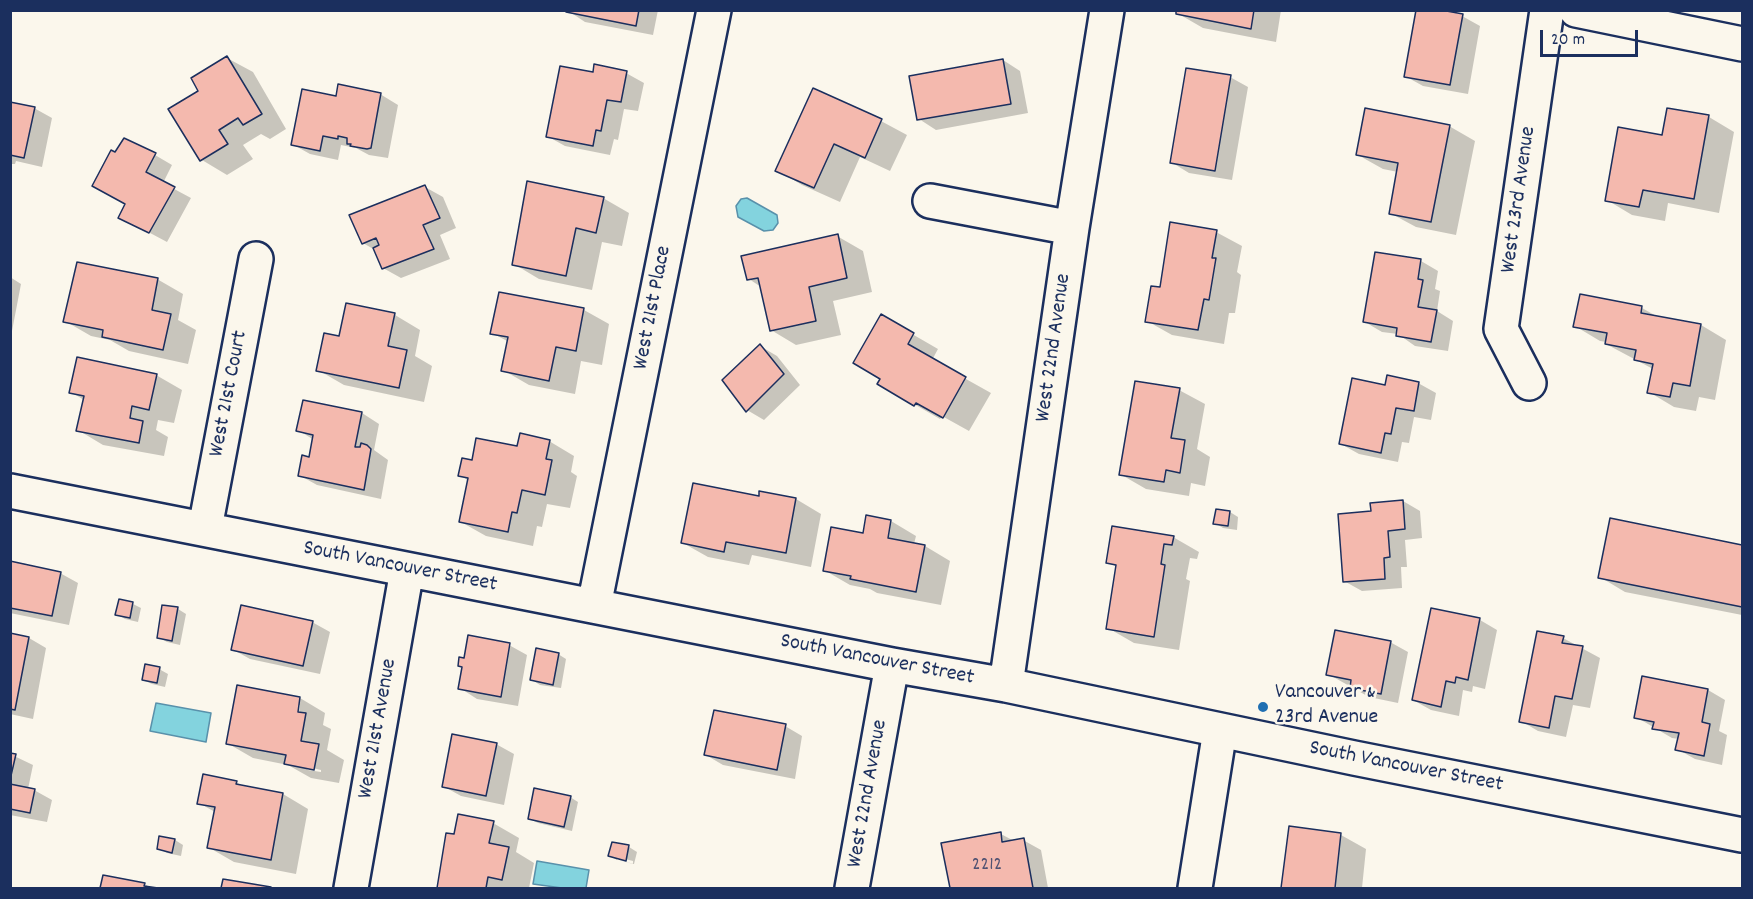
<!DOCTYPE html>
<html>
<head>
<meta charset="utf-8">
<style>
  body { margin:0 }
  #map { position:relative; width:1753px; height:899px; overflow:hidden; background:#fbf7ec; font-family:Dekko,sans-serif }
  canvas { display:block }
  .frame { position:absolute; inset:0; border:12px solid #1b2f5e; pointer-events:none }
  .scale { position:absolute; left:1540px; top:30px; width:98px; height:27px; box-sizing:border-box; border:3px solid #1b2f5e; border-top:0; padding-left:8px; font-size:18px; line-height:21px; white-space:nowrap; color:#1b2f5e; -webkit-text-stroke:4px #fbf7ec; paint-order:stroke }
</style>
</head>
<body>
<div id="map">
<canvas width="1753" height="899"></canvas>
<div class="frame"></div>
<div class="scale">20 m</div>
</div>
<script>
const ctx = document.querySelector('canvas').getContext('2d');
ctx.lineJoin = 'round';
function paint(path, color) {
  ctx.fillStyle = color;
  ctx.fill(path, 'evenodd');
}
function poly(rows) {
  const path = new Path2D();
  for (const r of rows) {
    path.moveTo(r[0], r[1]);
    for (let i = 2; i < r.length; i += 2) path.lineTo(r[i], r[i + 1]);
  }
  return path;
}
function stroke(path, color, width, dash) {
  ctx.strokeStyle = color;
  ctx.lineWidth = width;
  ctx.lineCap = dash ? 'butt' : 'round';
  ctx.setLineDash(dash || []);
  ctx.stroke(path);
}
function label(font, color, halo, rows, align = 'center') {
  ctx.font = font + ' Dekko,sans-serif';
  ctx.lineWidth = 5;
  ctx.setLineDash([]);
  ctx.textBaseline = 'middle';
  ctx.strokeStyle = halo;
  ctx.fillStyle = color;
  for (const [text, x, y, turn = 0] of rows) {
    ctx.save();
    ctx.translate(x, y);
    ctx.rotate((+turn || 0) * Math.PI / 180);
    ctx.textAlign = isNaN(turn) ? turn : align;
    if (halo) ctx.strokeText(text, 0, 0);
    ctx.fillText(text, 0, 0);
    ctx.restore();
  }
}
const water = poly([
  [747,198,777,215,778,223,773,230,764,231,738,217,736,206,741,199,747,198],
  [156,703,211,713,206,742,150,731,156,703],
  [537,861,589,870,586,888,562,888,533,884,537,861]
]);
paint(water, '#83d3de');
stroke(water, '#5991ab', 1.5);
paint(poly([
  [567,10,658,10,653,35,585,22],
  [1178,10,1281,10,1276,42,1203,28,1177,13],
  [1462,16,1480,26,1468,94,1423,86,1405,76],
  [227,58,253,72,286,129,270,139,261,134,243,145,253,159,227,175,202,160,170,109,200,91],
  [1003,60,1020,71,1028,113,936,130,919,119],
  [626,73,644,83,638,111,624,109,618,140,614,139,610,155,565,146,547,136,594,74],
  [1230,77,1248,87,1232,180,1189,173,1171,162],
  [814,90,881,121,907,135,890,171,860,157,840,202,802,185,777,170],
  [380,94,398,105,388,158,369,155,356,148,341,145,338,160,310,154,292,144],
  [10,103,34,108,52,118,42,167,16,161,15,164,10,164],
  [1709,117,1734,132,1719,213,1668,203,1665,221,1632,215,1607,200,1663,136],
  [1449,126,1475,141,1456,235,1416,227,1390,213,1398,172,1383,169,1358,155],
  [155,155,172,165,163,183,191,198,167,242,120,217],
  [425,187,443,197,456,228,440,235,450,259,401,278,383,268,375,250,363,243],
  [603,198,629,213,622,246,602,242,592,290,539,279,514,264],
  [1216,232,1242,246,1237,272,1241,275,1235,313,1229,313,1224,344,1172,335,1147,321,1161,289],
  [837,236,863,251,872,292,833,301,841,335,796,345,771,330,761,287,749,279],
  [1376,253,1421,261,1438,271,1435,289,1440,291,1437,311,1453,321,1448,351,1415,346,1398,334,1382,332,1365,322],
  [10,277,21,284,12,331,10,330],
  [157,279,183,294,178,320,196,330,188,364,129,351,110,340,91,336,65,321],
  [500,293,584,310,609,324,602,365,581,361,575,394,529,385,503,370,509,342,492,333],
  [347,305,395,315,420,330,415,356,432,366,424,402,344,385,318,370,340,338],
  [1642,308,1658,317,1701,325,1726,340,1715,400,1699,397,1696,411,1674,407,1649,392,1653,369,1606,344,1607,342,1600,341,1575,326],
  [881,316,938,349,932,360,991,393,969,431,942,416,940,419,879,384,882,378],
  [760,346,777,356,800,385,764,420,747,410],
  [156,375,182,390,174,423,158,420,156,430,168,437,164,456,103,445,78,430,84,400,71,392],
  [1418,383,1436,393,1431,420,1414,417,1409,443,1402,442,1398,462,1359,454,1341,444,1386,386],
  [1179,390,1205,404,1197,449,1210,457,1205,486,1191,483,1189,496,1146,489,1120,474],
  [362,413,379,424,374,450,388,460,381,499,317,485,299,475,310,459,314,440,298,430],
  [549,441,574,456,571,472,577,476,570,508,547,504,542,527,537,526,533,546,486,536,461,522,469,481,460,475,473,461,518,448],
  [761,493,796,499,821,514,811,567,752,555,749,565,708,557,683,543,760,497],
  [1403,501,1420,511,1422,538,1405,540,1407,567,1401,567,1402,588,1362,591,1344,581,1372,513],
  [1230,512,1238,517,1237,530,1223,528,1215,523],
  [1611,520,1742,546,1742,615,1625,592,1600,577],
  [891,521,916,536,914,544,925,546,950,561,941,605,877,593,870,589,850,585,824,570,864,535],
  [1173,537,1199,552,1197,559,1190,558,1186,579,1190,581,1179,650,1134,643,1108,628,1117,567,1108,562],
  [10,563,60,573,78,583,69,625,10,613],
  [133,604,141,608,138,622,125,619,117,614],
  [178,609,186,614,180,645,167,642,158,637],
  [1480,620,1497,630,1485,689,1473,686,1472,692,1463,690,1459,716,1431,710,1413,700],
  [312,622,330,632,320,674,250,659,232,649],
  [10,635,29,638,46,648,33,719,10,714],
  [1563,638,1600,658,1590,708,1573,705,1566,737,1538,731,1521,721],
  [1390,642,1408,652,1398,703,1369,697,1328,674],
  [509,645,527,655,518,706,477,699,460,688,464,668,459,666],
  [558,654,566,659,561,688,540,685,532,680],
  [159,669,168,674,165,687,152,684,143,680],
  [1643,678,1708,690,1725,700,1719,731,1727,735,1722,765,1695,759,1677,749,1679,739,1672,738,1636,717],
  [300,698,325,713,323,725,331,729,327,750,344,760,339,783,311,778,288,765,253,758,227,743],
  [297,705,300,705,298,719],
  [304,766,321,770,321,772,308,770],
  [785,726,802,736,795,779,723,765,706,755],
  [496,744,514,754,504,805,461,796,443,786],
  [10,754,33,765,28,789,34,790,52,800,47,822,10,815],
  [236,782,244,787,283,794,308,809,296,874,234,862,208,847,215,812,199,803],
  [570,797,578,802,572,831,538,823,530,819],
  [493,823,519,838,516,852,534,863,529,888,438,888,447,834,455,836],
  [1290,828,1341,835,1366,849,1362,888,1283,888],
  [1001,834,1014,841,1023,840,1041,850,1048,888,951,888,943,844],
  [175,840,183,845,181,856,167,853,158,848],
  [629,847,637,852,634,864,618,860,633,864,633,861,617,857,617,860,610,856],
  [104,877,144,884,152,888,102,888],
  [224,881,268,888,223,888]
]), '#0003');
const building = poly([
  [566,10,639,10,636,26,566,12,566,10],
  [1176,10,1254,10,1251,29,1176,14,1176,10],
  [1416,10,1441,10,1463,14,1450,85,1404,77,1416,10],
  [227,56,262,114,243,125,238,118,219,130,228,144,200,161,168,109,198,91,191,78,227,56],
  [1003,59,1011,104,917,120,909,76,1003,59],
  [594,64,627,71,621,102,607,100,601,131,596,130,593,146,546,137,560,66,593,72,594,64],
  [1186,68,1231,75,1215,171,1170,163,1186,68],
  [338,84,381,93,371,148,367,149,350,146,351,144,347,144,347,138,338,136,338,139,323,136,320,151,291,145,302,89,336,96,338,84],
  [813,88,882,119,865,158,834,144,814,188,775,171,813,88],
  [10,102,35,107,24,158,10,155,10,102],
  [1365,108,1450,125,1431,222,1389,214,1398,163,1356,155,1365,108],
  [1667,108,1709,115,1694,199,1643,190,1639,207,1605,201,1618,127,1662,135,1667,108],
  [124,138,156,153,146,172,175,187,149,233,118,218,125,204,92,186,111,150,115,152,124,138],
  [527,181,604,197,596,233,576,228,566,276,512,265,527,181],
  [425,185,440,218,423,225,434,249,382,269,373,248,379,245,376,238,362,244,349,215,425,185],
  [1170,222,1217,230,1212,258,1216,258,1209,300,1204,299,1198,330,1145,322,1151,286,1160,287,1170,222],
  [838,234,847,278,809,287,816,321,770,331,758,278,747,280,741,256,838,234],
  [1375,252,1421,259,1418,279,1423,280,1418,307,1437,310,1431,342,1396,336,1397,328,1363,322,1375,252],
  [77,262,158,278,152,310,171,314,163,350,102,337,103,330,63,322,77,262],
  [499,292,584,308,576,351,556,347,549,381,501,371,508,337,490,334,499,292],
  [1580,294,1642,306,1641,313,1701,324,1690,386,1673,383,1670,397,1647,393,1653,364,1634,360,1636,350,1605,344,1607,333,1573,327,1580,294],
  [346,303,395,313,388,346,407,350,399,388,316,371,324,333,339,336,346,303],
  [881,314,914,333,908,344,966,377,943,418,916,403,914,406,877,384,880,379,853,363,881,314],
  [760,344,784,374,746,412,722,380,760,344],
  [77,357,157,374,149,410,132,406,130,418,143,421,139,443,76,431,84,396,69,393,77,357],
  [1387,375,1419,382,1414,411,1396,408,1391,434,1385,433,1381,453,1339,444,1352,378,1385,385,1387,375],
  [1135,381,1180,388,1171,438,1185,440,1180,473,1166,470,1164,482,1119,475,1135,381],
  [303,400,362,412,355,447,360,447,361,443,367,445,371,449,364,490,298,476,302,455,309,457,313,435,296,431,303,400],
  [520,433,550,440,546,459,552,460,545,495,522,490,517,513,512,512,508,532,459,522,468,478,458,476,462,458,472,460,476,438,517,446,520,433],
  [693,483,759,496,759,491,796,498,786,553,726,542,724,552,681,543,693,483],
  [1403,500,1405,529,1388,531,1390,557,1384,558,1385,579,1343,582,1338,514,1371,511,1370,503,1403,500],
  [1216,509,1230,511,1228,526,1213,524,1216,509],
  [866,515,891,520,888,538,925,545,916,592,850,579,851,576,823,571,831,527,863,533,866,515],
  [1610,518,1742,545,1742,607,1598,578,1610,518],
  [1112,526,1174,536,1172,545,1164,544,1161,564,1165,565,1154,637,1106,629,1116,565,1106,563,1112,526],
  [10,561,61,572,52,616,10,608,10,561],
  [119,599,133,602,130,618,115,615,119,599],
  [162,605,178,607,172,641,157,638,162,605],
  [241,605,313,621,303,666,231,650,241,605],
  [1431,608,1480,618,1468,680,1456,677,1455,683,1446,681,1441,707,1412,700,1431,608],
  [1335,630,1391,641,1381,694,1350,688,1351,680,1326,675,1335,630],
  [1537,631,1564,636,1562,643,1583,646,1572,699,1555,696,1549,728,1519,722,1537,631],
  [10,633,29,637,15,710,10,709,10,633],
  [468,635,510,643,501,697,458,689,462,667,458,666,459,657,464,658,468,635],
  [536,648,559,653,553,685,530,680,536,648],
  [145,664,160,667,157,683,142,680,145,664],
  [1642,676,1708,689,1702,722,1710,724,1704,756,1675,750,1679,733,1652,729,1654,722,1634,718,1642,676],
  [237,685,300,697,298,712,306,713,301,741,319,744,314,770,284,764,286,755,226,744,237,685],
  [714,710,786,724,777,770,704,755,714,710],
  [452,734,497,743,486,796,442,787,452,734],
  [10,753,16,754,10,780,10,753],
  [203,774,237,781,236,784,283,793,271,860,207,848,215,807,197,804,203,774],
  [10,784,35,789,30,813,10,809,10,784],
  [534,788,571,796,564,827,528,819,534,788],
  [458,814,494,821,489,843,509,847,502,880,488,877,486,888,437,888,446,833,454,834,458,814],
  [1289,826,1341,833,1335,888,1281,888,1289,826],
  [1001,832,1002,842,1024,838,1033,888,950,888,941,843,1001,832],
  [159,836,175,839,172,853,157,849,159,836],
  [612,842,629,845,626,861,608,856,612,842],
  [103,875,145,883,144,886,158,888,100,888,103,875],
  [223,879,271,887,271,888,221,888,223,879]
]);
paint(building, '#f4b9ae');
stroke(building, '#1b2f5e', 1.5);
const minor = poly([
  [1576,10,1742,44],
  [930,201,1072,228],
  [1529,383,1501,329,1547,10],
  [10,491,892,665,1006,685,1354,758,1742,835],
  [205,528,256,259],
  [594,606,714,10],
  [1006,685,1072,228,1107,10],
  [351,888,407,570],
  [852,888,892,665],
  [1195,888,1220,730]
]);
stroke(minor, '#1b2f5e', 38);
stroke(minor, '#fbf7ec', 33);
for (const [x, y, r, color] of [
  [1263,707,6,"#1f6fb2"]
]) {
  const dot = new Path2D();
  dot.arc(x, y, r, 0, 2 * Math.PI);
  ctx.fillStyle = color;
  ctx.fill(dot);
  stroke(dot, '#fbf7ec', 2);
}
label('20px', '#515272', null, [
  ["2212",987,866]
]);
label('22px', '#1b2f5e', '#fbf7ec', [
  ["West 23rd Avenue",1520,200,-82],
  ["West 21st Place",654,308,-79],
  ["West 22nd Avenue",1055,348,-82],
  ["West 21st Court",230,394,-79],
  ["South Vancouver Street",400,568,11],
  ["South Vancouver Street",877,661,11],
  ["West 21st Avenue",379,729,-80],
  ["South Vancouver Street",1406,768,11],
  ["West 22nd Avenue",869,794,-80]
]);
label('22px', '#1b2f5e', '#fbf7ec', [
  ["Vancouver &",1275,694],
  ["23rd Avenue",1275,719]
], 'left');
</script>
</body>
</html>
